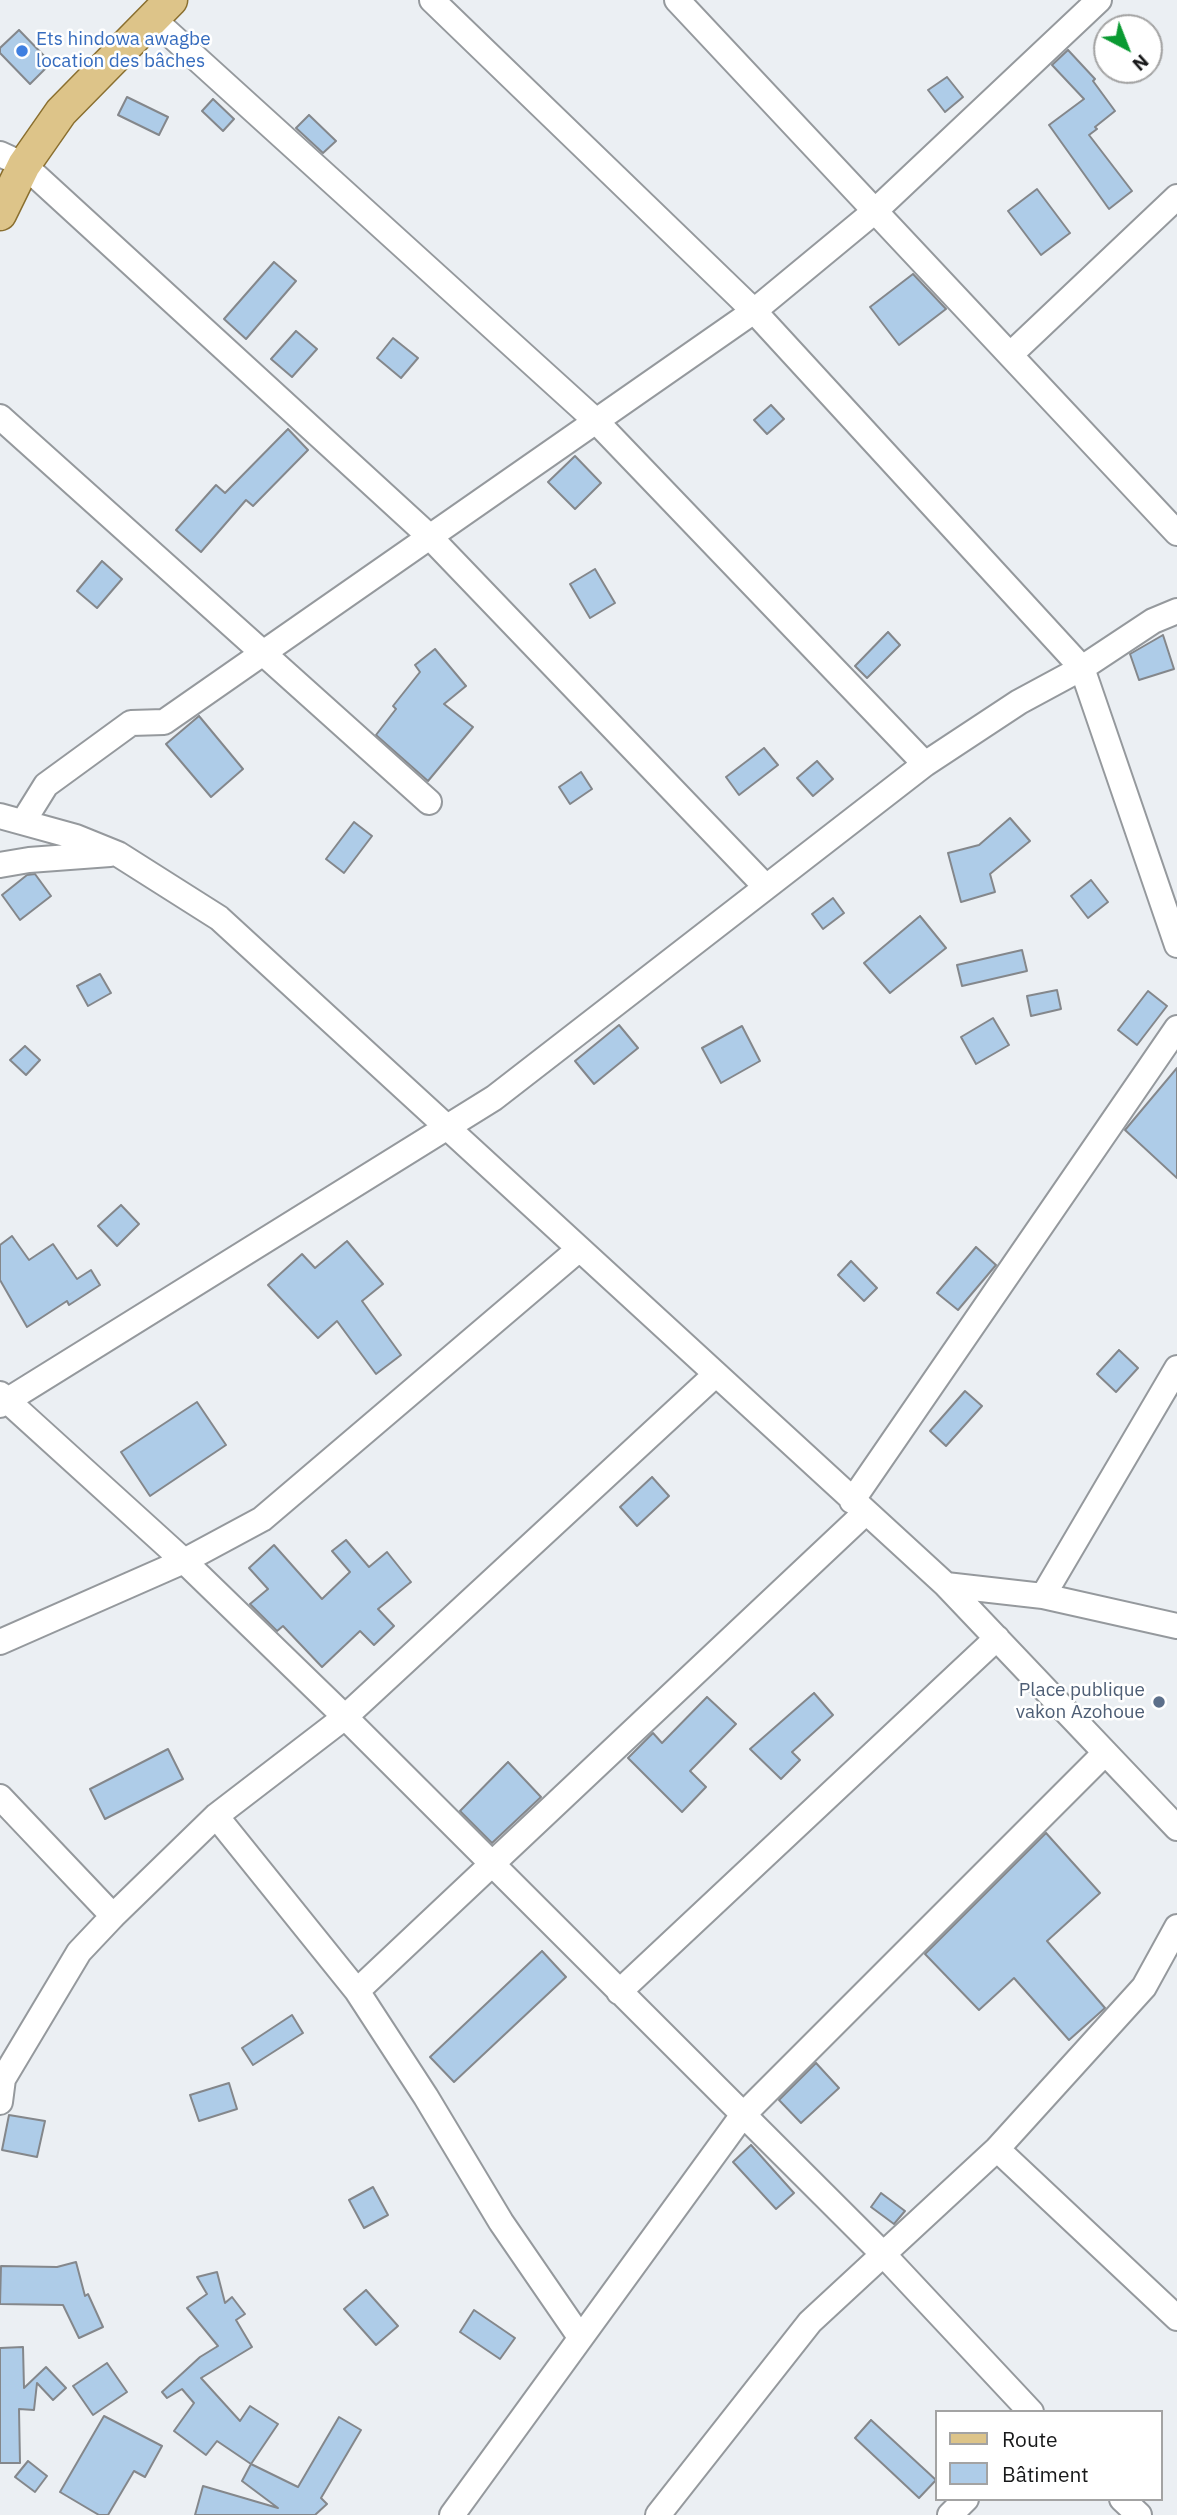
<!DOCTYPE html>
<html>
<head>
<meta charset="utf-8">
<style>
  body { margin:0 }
  #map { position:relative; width:1177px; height:2515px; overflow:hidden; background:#ebeff3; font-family:"IBM Plex Sans",sans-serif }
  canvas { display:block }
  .legend { position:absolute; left:935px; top:2410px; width:228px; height:91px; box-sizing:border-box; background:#fff; border:2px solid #a3a3a3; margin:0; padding:9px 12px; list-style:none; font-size:21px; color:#18191a }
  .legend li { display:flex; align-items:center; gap:14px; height:35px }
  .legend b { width:35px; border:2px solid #a3a3a3 }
  .north { position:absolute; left:1093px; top:14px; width:70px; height:70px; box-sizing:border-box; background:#fff; border:2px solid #a3a3a3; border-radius:50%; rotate:138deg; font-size:19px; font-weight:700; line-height:28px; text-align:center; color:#18191a }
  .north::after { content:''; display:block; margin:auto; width:24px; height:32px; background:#0a9a32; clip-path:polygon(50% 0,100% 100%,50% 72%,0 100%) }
</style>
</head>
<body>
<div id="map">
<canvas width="1177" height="2515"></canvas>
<ul class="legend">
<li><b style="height:9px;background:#ddc489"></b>Route</li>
<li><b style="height:19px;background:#aecce8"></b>Bâtiment</li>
</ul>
<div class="north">N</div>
</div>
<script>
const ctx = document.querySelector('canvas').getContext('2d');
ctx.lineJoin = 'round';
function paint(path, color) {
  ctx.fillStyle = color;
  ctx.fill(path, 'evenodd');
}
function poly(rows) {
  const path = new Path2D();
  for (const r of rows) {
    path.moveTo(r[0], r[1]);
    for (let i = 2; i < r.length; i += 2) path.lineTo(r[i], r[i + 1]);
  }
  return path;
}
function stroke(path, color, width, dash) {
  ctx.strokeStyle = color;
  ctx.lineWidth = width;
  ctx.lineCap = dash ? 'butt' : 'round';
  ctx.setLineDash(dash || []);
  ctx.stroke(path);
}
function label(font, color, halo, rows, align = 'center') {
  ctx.font = font + ' "IBM Plex Sans",sans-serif';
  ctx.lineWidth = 5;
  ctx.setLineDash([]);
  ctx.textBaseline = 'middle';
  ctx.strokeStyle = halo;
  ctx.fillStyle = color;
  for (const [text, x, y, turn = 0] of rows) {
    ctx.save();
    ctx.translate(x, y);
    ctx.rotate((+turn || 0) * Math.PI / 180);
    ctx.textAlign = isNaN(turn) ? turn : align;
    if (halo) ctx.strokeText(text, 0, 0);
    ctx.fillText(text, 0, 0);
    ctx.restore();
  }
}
const building = poly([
  [19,30,51,63,30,84,0,53,0,48,19,30],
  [1068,50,1095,79,1093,81,1115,111,1095,127,1097,129,1089,135,1132,191,1109,209,1049,125,1084,99,1052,65,1068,50],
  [947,77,963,97,945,112,928,90,947,77],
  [127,97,168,117,159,135,118,115,127,97],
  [213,99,234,119,223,131,202,111,213,99],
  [309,115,336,141,323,153,296,128,309,115],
  [1037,189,1070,233,1041,255,1008,211,1037,189],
  [274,262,296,281,246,339,224,319,274,262],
  [913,274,946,309,899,345,870,307,913,274],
  [296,331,317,349,292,377,271,359,296,331],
  [393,338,418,358,401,378,377,358,393,338],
  [771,405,784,419,767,434,754,420,771,405],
  [288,429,308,450,253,506,246,500,201,552,176,530,216,485,225,493,288,429],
  [575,456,601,483,575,509,548,482,575,456],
  [102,561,122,579,97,608,77,591,102,561],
  [595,569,615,603,590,618,570,584,595,569],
  [888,632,900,645,867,678,855,666,888,632],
  [1163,635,1174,669,1139,680,1130,654,1163,635],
  [435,649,466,686,444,704,473,727,428,781,376,735,396,709,393,706,420,672,415,665,435,649],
  [199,716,243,769,211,797,166,744,199,716],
  [764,748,778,765,739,795,726,777,764,748],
  [817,761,833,779,813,796,797,778,817,761],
  [581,772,592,789,570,804,559,787,581,772],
  [1010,818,1030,841,990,874,995,892,961,902,948,853,979,845,1010,818],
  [354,822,372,836,344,873,326,859,354,822],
  [35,874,51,896,20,920,2,895,27,875,35,874],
  [1091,880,1108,902,1088,918,1071,896,1091,880],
  [833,898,844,913,823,929,812,914,833,898],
  [920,916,946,948,890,993,864,963,920,916],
  [1022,950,1027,971,962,986,957,965,1022,950],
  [100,974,111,993,88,1006,77,986,100,974],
  [1057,990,1061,1009,1031,1016,1027,996,1057,990],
  [1148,991,1167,1006,1137,1045,1118,1030,1148,991],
  [993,1018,1009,1045,976,1064,961,1037,993,1018],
  [619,1025,638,1048,594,1084,575,1061,619,1025],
  [742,1026,760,1061,721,1083,702,1048,742,1026],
  [25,1046,40,1060,26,1075,10,1060,25,1046],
  [1177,1068,1177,1178,1125,1130,1177,1068],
  [121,1205,139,1224,117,1246,98,1226,121,1205],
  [12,1236,29,1260,53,1244,77,1279,91,1270,100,1285,69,1305,67,1301,27,1327,0,1280,0,1245,12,1236],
  [347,1241,383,1284,362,1301,401,1355,376,1374,337,1321,318,1338,268,1285,302,1254,315,1268,347,1241],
  [976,1247,996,1265,958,1310,937,1293,976,1247],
  [851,1261,877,1288,864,1301,838,1275,851,1261],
  [1119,1350,1138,1368,1116,1392,1097,1374,1119,1350],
  [965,1391,982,1406,946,1446,930,1431,965,1391],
  [197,1402,226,1445,150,1496,121,1452,197,1402],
  [652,1477,669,1496,637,1526,620,1507,652,1477],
  [346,1540,369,1567,387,1552,411,1582,378,1609,394,1626,374,1645,360,1631,322,1667,283,1626,277,1631,250,1604,268,1589,249,1568,274,1545,322,1599,350,1572,332,1551,346,1540],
  [814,1693,833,1715,792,1752,800,1760,781,1779,750,1749,814,1693],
  [707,1697,736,1724,690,1771,706,1787,682,1812,628,1758,653,1733,662,1743,707,1697],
  [168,1749,183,1779,105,1819,90,1789,168,1749],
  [508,1762,541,1797,492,1843,460,1811,508,1762],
  [1046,1833,1100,1893,1047,1941,1105,2008,1069,2040,1014,1978,979,2010,925,1954,1046,1833],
  [542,1951,566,1977,454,2082,430,2057,542,1951],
  [292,2015,303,2033,253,2065,242,2048,292,2015],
  [816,2063,839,2088,801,2123,779,2100,816,2063],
  [229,2083,237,2109,199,2121,190,2095,229,2083],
  [9,2115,45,2121,37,2157,2,2150,9,2115],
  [751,2145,794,2193,776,2209,733,2162,751,2145],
  [373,2187,388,2215,364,2228,349,2200,373,2187],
  [881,2193,905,2211,894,2224,871,2207,881,2193],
  [76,2262,85,2296,88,2294,103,2327,79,2338,63,2305,0,2304,1,2266,57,2267,76,2262],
  [217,2272,225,2303,232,2297,245,2314,236,2320,252,2347,201,2378,240,2421,250,2406,278,2424,251,2464,217,2441,206,2455,174,2431,194,2403,182,2389,167,2398,162,2392,200,2357,218,2346,187,2308,207,2294,197,2277,217,2272],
  [366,2290,398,2326,376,2345,344,2309,366,2290],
  [474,2310,515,2338,500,2359,460,2332,474,2310],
  [23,2347,24,2388,46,2367,66,2388,53,2400,37,2383,34,2410,19,2409,20,2463,0,2463,0,2348,23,2347],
  [107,2363,127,2392,93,2415,73,2386,107,2363],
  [104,2416,162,2446,145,2477,134,2471,108,2515,99,2515,60,2492,104,2416],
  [339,2417,361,2430,321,2498,327,2504,315,2515,195,2515,203,2486,278,2508,242,2481,251,2464,298,2487,339,2417],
  [871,2420,936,2480,919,2498,855,2438,871,2420],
  [28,2461,47,2476,35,2492,15,2477,28,2461]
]);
paint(building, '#aecce8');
stroke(building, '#84878b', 2);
const minor = poly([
  [432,0,754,311,1082,668,1177,945],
  [677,0,1177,533],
  [152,18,595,420,925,764],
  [0,154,24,165,429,536,765,886],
  [1010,355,1177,197],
  [0,417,429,802],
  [0,816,76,837,118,854,219,918,946,1585,1043,1596],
  [23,822,46,785,131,723,164,722,754,311,875,211,1099,0],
  [0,865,29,860,110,854],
  [1177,1368,1043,1596,1177,1626],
  [0,1394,184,1561,345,1717,883,2254,1031,2412],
  [0,1405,494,1098,925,764,1019,702,1082,668,1153,621,1177,611],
  [852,1501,1177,1028],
  [946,1585,1177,1828],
  [0,1642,184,1561,262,1519,578,1250],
  [0,1797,113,1916],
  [216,1816,357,1991,426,2097,501,2222,580,2337],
  [357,1991,866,1512],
  [619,1992,997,1638],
  [0,2102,3,2079,79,1952,113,1916,216,1816,345,1717,715,1375],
  [997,2149,1177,2318],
  [1122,2499,1139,2515],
  [452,2515,742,2116,1105,1753],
  [658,2515,810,2322,997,2149,1144,1987,1177,1927],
  [950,2515,966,2499]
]);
const major = poly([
  [0,214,24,165,61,112,171,0]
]);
stroke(minor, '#95999d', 28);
stroke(major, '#8a6f2f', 35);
stroke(minor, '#fff', 24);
stroke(major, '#ddc489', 32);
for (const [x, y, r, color] of [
  [22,51,7,"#3f7fe0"],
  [1159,1702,7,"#5c6f8a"]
]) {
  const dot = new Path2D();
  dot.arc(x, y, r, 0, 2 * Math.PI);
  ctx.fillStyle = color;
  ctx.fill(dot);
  stroke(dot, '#fff', 2.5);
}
label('19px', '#366cbe', '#fff', [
  ["Ets hindowa awagbe",36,40],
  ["location des bâches",36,62]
], 'left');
label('19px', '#4e5e75', '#fff', [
  ["Place publique",1145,1691],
  ["vakon Azohoue",1145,1713]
], 'right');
</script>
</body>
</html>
